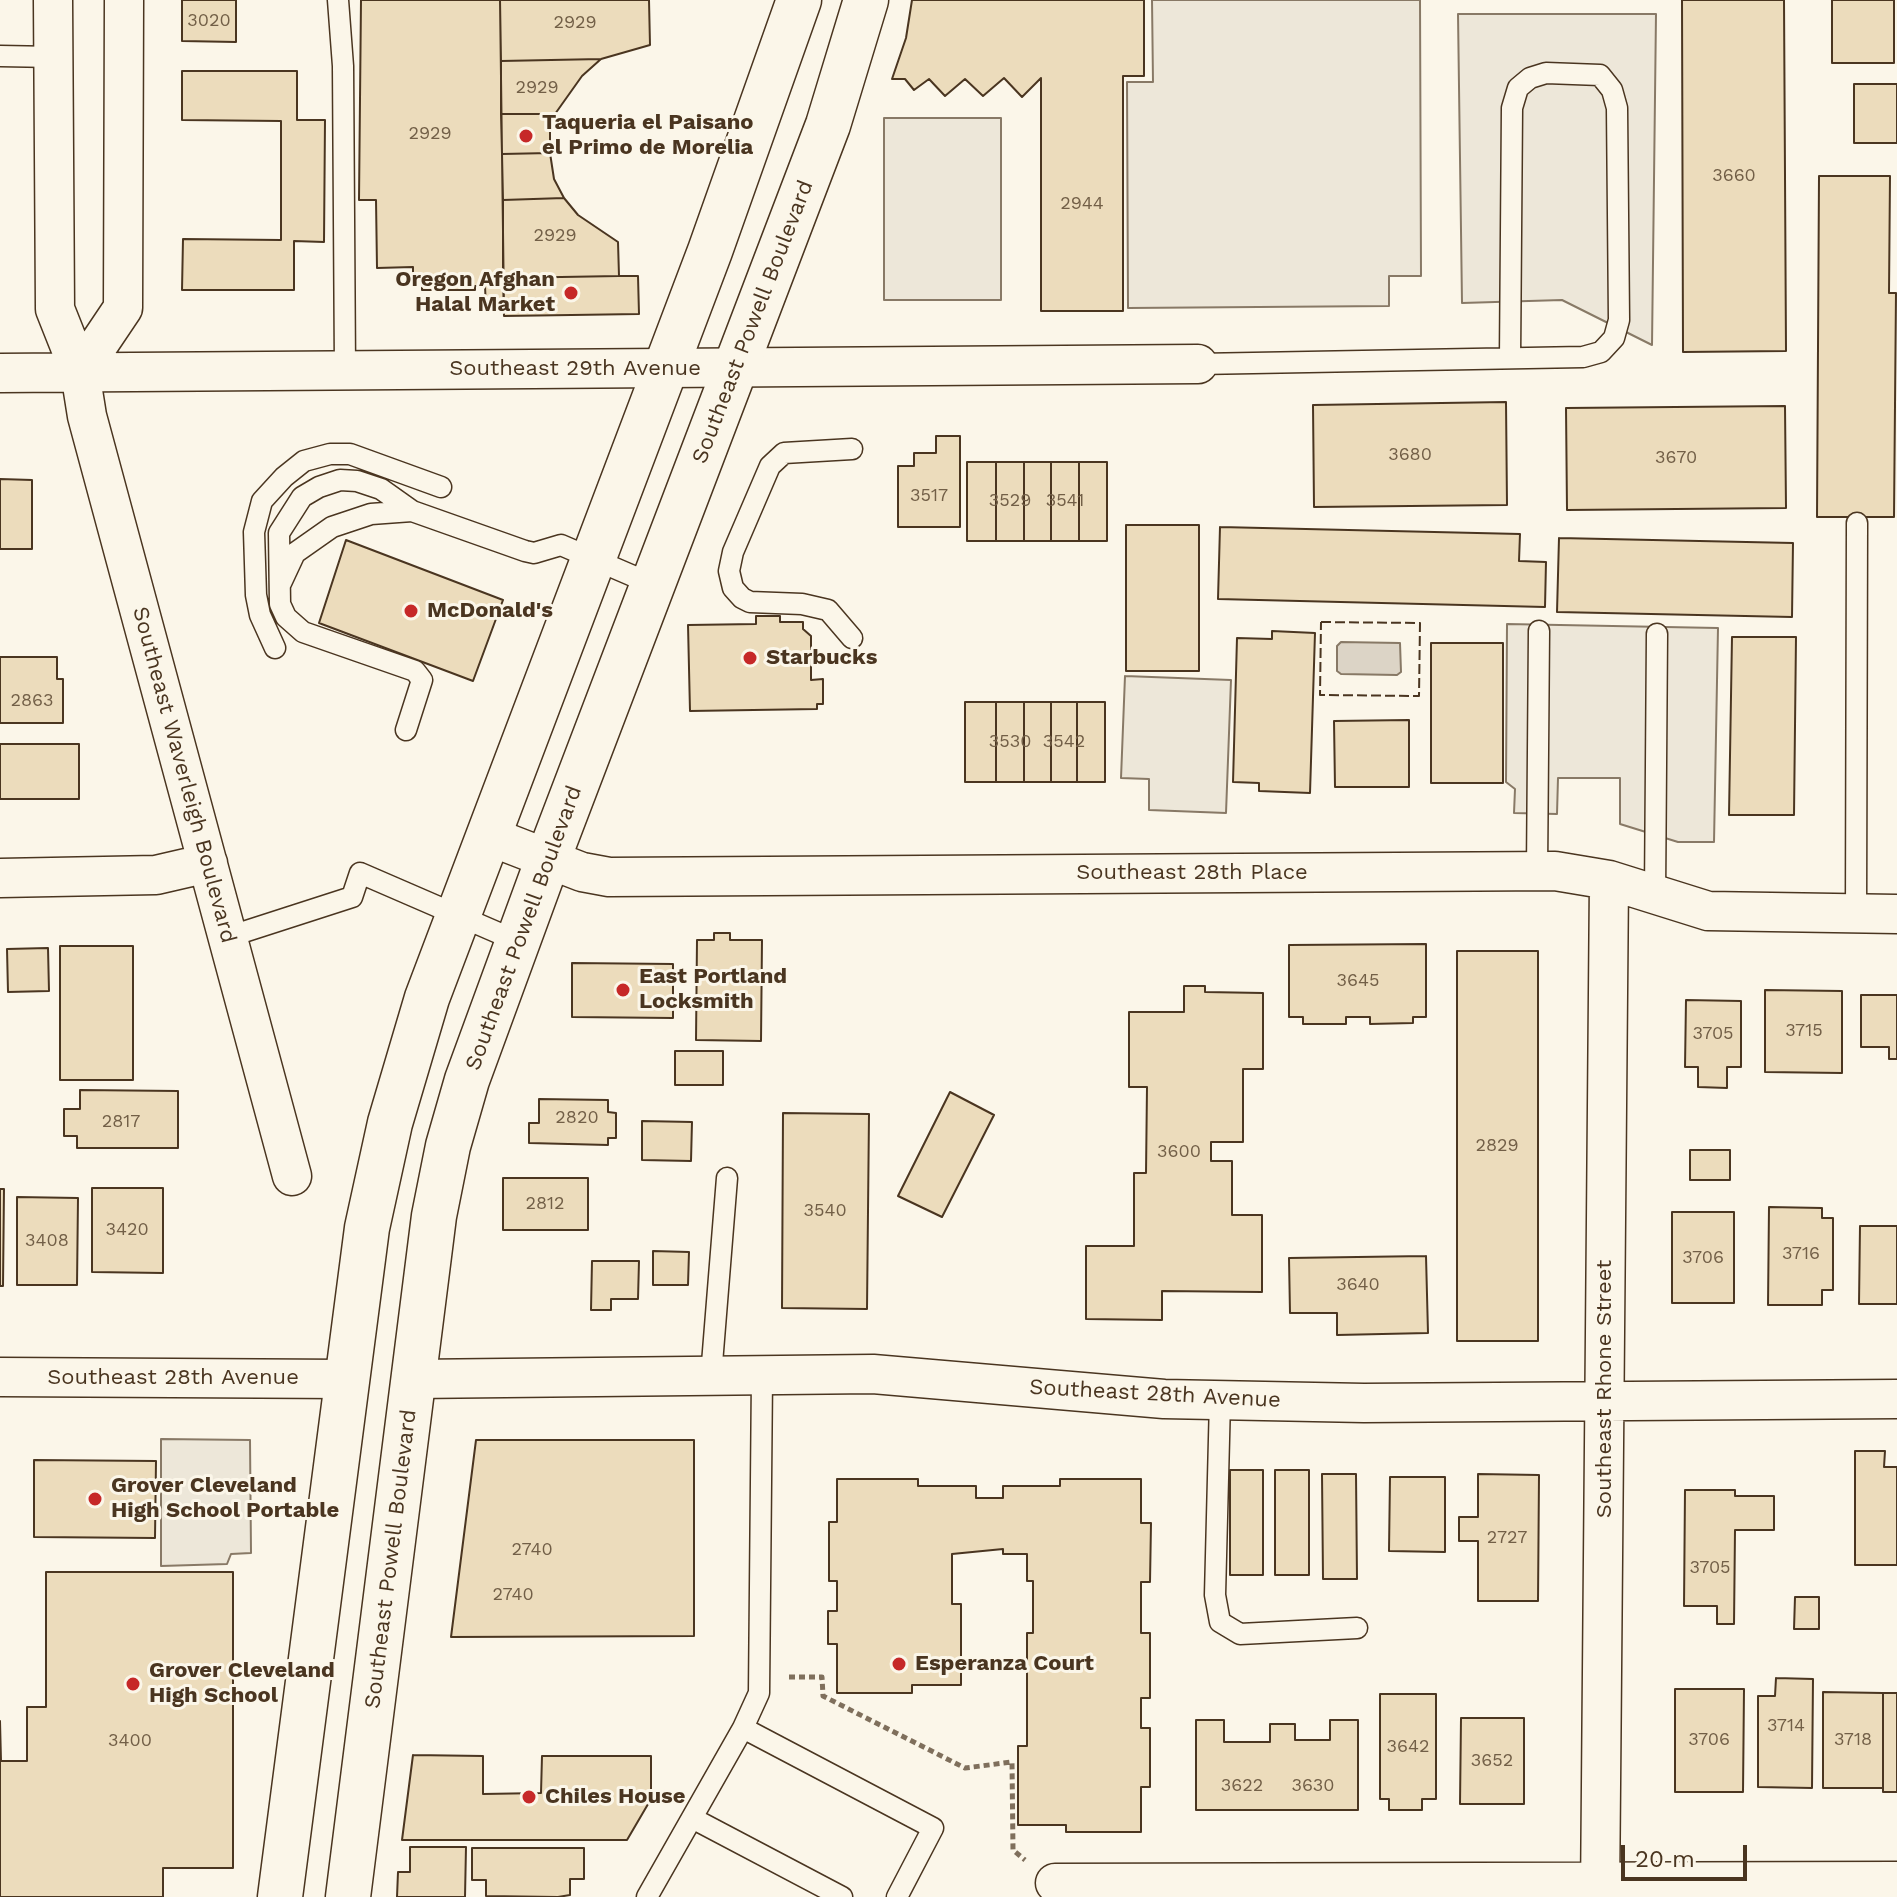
<!DOCTYPE html>
<html>
<head>
<meta charset="utf-8">
<style>
  body { margin:0 }
  #map { position:relative; width:1897px; height:1897px; overflow:hidden; background:#fbf6e9; font-family:"Work Sans",sans-serif }
  canvas { display:block }
  .scale { position:absolute; left:1621px; top:1845px; width:126px; height:36px; box-sizing:border-box; border:4px solid #4a3520; border-top:0; padding-left:10px; font-size:24px; line-height:28px; white-space:nowrap; color:#4a3520; -webkit-text-stroke:6px #fbf6e9; paint-order:stroke }
</style>
</head>
<body>
<div id="map">
<canvas width="1897" height="1897"></canvas>
<div class="scale">20 m</div>
</div>
<script>
const ctx = document.querySelector('canvas').getContext('2d');
ctx.lineJoin = 'round';
function paint(path, color) {
  ctx.fillStyle = color;
  ctx.fill(path, 'evenodd');
}
function poly(rows) {
  const path = new Path2D();
  for (const r of rows) {
    path.moveTo(r[0], r[1]);
    for (let i = 2; i < r.length; i += 2) path.lineTo(r[i], r[i + 1]);
  }
  return path;
}
function stroke(path, color, width, dash) {
  ctx.strokeStyle = color;
  ctx.lineWidth = width;
  ctx.lineCap = dash ? 'butt' : 'round';
  ctx.setLineDash(dash || []);
  ctx.stroke(path);
}
function label(font, color, halo, rows, align = 'center') {
  ctx.font = font + ' "Work Sans",sans-serif';
  ctx.lineWidth = 6;
  ctx.setLineDash([]);
  ctx.textBaseline = 'middle';
  ctx.strokeStyle = halo;
  ctx.fillStyle = color;
  for (const [text, x, y, turn = 0] of rows) {
    ctx.save();
    ctx.translate(x, y);
    ctx.rotate((+turn || 0) * Math.PI / 180);
    ctx.textAlign = isNaN(turn) ? turn : align;
    if (halo) ctx.strokeText(text, 0, 0);
    ctx.fillText(text, 0, 0);
    ctx.restore();
  }
}
const parking = poly([
  [1152,0,1420,0,1421,276,1389,276,1389,306,1128,308,1127,82,1153,82,1152,0],
  [1458,14,1656,14,1652,345,1562,300,1462,303,1458,14],
  [884,118,1001,118,1001,300,884,300,884,118],
  [1507,624,1718,628,1714,842,1678,842,1620,824,1620,778,1558,778,1557,814,1514,813,1515,789,1506,782,1507,624],
  [1125,676,1231,680,1226,813,1149,810,1149,779,1121,778,1125,676],
  [161,1439,250,1440,251,1553,231,1554,227,1564,161,1566,161,1439]
]);
paint(parking, '#ede7d9');
stroke(parking, '#887966', 2);
const water = poly([
  [1341,642,1400,643,1401,672,1397,675,1341,674,1337,671,1337,646,1341,642]
]);
paint(water, '#dcd4c6');
stroke(water, '#887966', 2);
const building = poly([
  [182,0,236,0,236,42,182,41,182,0],
  [361,0,500,0,504,308,486,308,485,286,475,286,475,290,422,290,422,282,413,282,413,267,377,268,376,200,359,200,361,0],
  [500,0,649,0,650,45,601,59,501,61,500,0],
  [912,0,1144,0,1144,76,1123,76,1123,311,1041,311,1041,78,1022,97,1004,78,983,96,965,79,945,96,929,79,914,90,905,79,892,79,906,38,912,0],
  [1682,0,1784,0,1786,351,1683,352,1682,0],
  [1832,0,1894,0,1894,63,1832,63,1832,0],
  [601,59,582,76,555,114,501,114,501,61,601,59],
  [182,71,297,71,297,120,325,120,324,242,294,241,294,290,182,290,183,239,281,240,281,121,182,120,182,71],
  [1854,84,1897,84,1897,143,1854,143,1854,84],
  [501,114,555,114,550,130,550,153,502,154,501,114],
  [550,153,554,179,564,198,503,200,502,154,550,153],
  [1819,176,1890,176,1889,293,1896,293,1894,517,1817,517,1819,176],
  [564,198,578,215,618,242,619,276,503,278,503,200,564,198],
  [619,276,638,276,639,314,504,316,503,278,619,276],
  [1506,402,1507,505,1314,507,1313,405,1506,402],
  [1785,406,1786,508,1567,510,1566,408,1785,406],
  [936,436,960,436,960,527,898,527,898,466,914,466,914,453,936,453,936,436],
  [967,462,996,462,996,541,967,541,967,462],
  [996,462,1024,462,1024,541,996,541,996,462],
  [1024,462,1051,462,1051,541,1024,541,1024,462],
  [1051,462,1079,462,1079,541,1051,541,1051,462],
  [1079,462,1107,462,1107,541,1079,541,1079,462],
  [0,479,32,480,32,549,0,549,0,479],
  [1126,525,1199,525,1199,671,1126,671,1126,525],
  [1220,527,1520,534,1519,561,1546,562,1545,607,1218,599,1220,527],
  [1559,538,1793,543,1792,617,1557,612,1559,538],
  [346,540,503,600,473,681,319,623,346,540],
  [756,616,780,616,780,622,803,622,803,629,811,636,811,680,823,679,823,704,817,704,817,709,690,711,688,625,756,624,756,616],
  [1272,631,1315,633,1310,793,1259,791,1259,783,1233,782,1237,638,1272,639,1272,631],
  [1732,637,1796,637,1794,815,1729,815,1732,637],
  [1431,643,1503,643,1503,783,1431,783,1431,643],
  [0,657,57,657,57,679,63,679,63,723,0,723,0,657],
  [965,702,996,702,996,782,965,782,965,702],
  [996,702,1024,702,1024,782,996,782,996,702],
  [1024,702,1051,702,1051,782,1024,782,1024,702],
  [1051,702,1077,702,1077,782,1051,782,1051,702],
  [1077,702,1105,702,1105,782,1077,782,1077,702],
  [1409,720,1409,787,1335,787,1334,721,1409,720],
  [0,744,79,744,79,799,0,799,0,744],
  [714,933,730,933,730,940,762,940,761,1041,696,1040,697,940,714,940,714,933],
  [1426,944,1426,1017,1413,1017,1413,1023,1370,1024,1370,1017,1346,1017,1346,1024,1303,1024,1303,1017,1289,1017,1289,945,1426,944],
  [60,946,133,946,133,1080,60,1080,60,946],
  [48,948,49,991,8,992,7,949,48,948],
  [1457,951,1538,951,1538,1341,1457,1341,1457,951],
  [572,963,673,964,673,1018,572,1017,572,963],
  [1184,986,1205,986,1205,992,1263,993,1263,1069,1243,1069,1243,1142,1211,1142,1211,1161,1232,1161,1232,1215,1262,1215,1262,1292,1162,1291,1162,1320,1086,1319,1086,1246,1134,1246,1134,1173,1146,1173,1147,1087,1129,1087,1129,1012,1184,1012,1184,986],
  [1765,990,1842,991,1842,1073,1765,1072,1765,990],
  [1861,995,1897,995,1897,1059,1889,1059,1889,1047,1861,1047,1861,995],
  [1686,1000,1741,1001,1741,1067,1727,1067,1727,1088,1698,1087,1698,1067,1685,1067,1686,1000],
  [675,1051,723,1051,723,1085,675,1085,675,1051],
  [80,1090,178,1091,178,1148,77,1148,77,1136,64,1136,64,1109,80,1109,80,1090],
  [950,1092,994,1115,942,1217,898,1196,950,1092],
  [539,1099,608,1100,608,1112,616,1113,616,1138,608,1138,608,1145,529,1143,529,1123,539,1123,539,1099],
  [783,1113,869,1114,867,1309,782,1308,783,1113],
  [642,1121,692,1122,691,1161,642,1160,642,1121],
  [1690,1150,1730,1150,1730,1180,1690,1180,1690,1150],
  [503,1178,588,1178,588,1230,503,1230,503,1178],
  [92,1188,163,1188,163,1273,92,1272,92,1188],
  [0,1189,4,1189,3,1286,0,1286,0,1189],
  [17,1197,78,1198,77,1285,17,1285,17,1197],
  [1769,1207,1822,1208,1822,1218,1833,1218,1833,1290,1822,1290,1822,1305,1768,1305,1769,1207],
  [1672,1212,1734,1212,1734,1303,1672,1303,1672,1212],
  [1860,1226,1897,1226,1897,1304,1859,1304,1860,1226],
  [653,1251,689,1252,688,1285,653,1285,653,1251],
  [1426,1256,1428,1333,1337,1335,1337,1313,1290,1313,1289,1258,1426,1256],
  [592,1261,639,1261,638,1299,611,1299,611,1310,591,1310,592,1261],
  [476,1440,694,1440,694,1636,451,1637,476,1440],
  [1855,1451,1885,1451,1884,1467,1897,1467,1897,1565,1855,1565,1855,1451],
  [34,1460,156,1461,155,1538,34,1537,34,1460],
  [1230,1470,1263,1470,1263,1575,1230,1575,1230,1470],
  [1275,1470,1309,1470,1309,1575,1275,1575,1275,1470],
  [1322,1474,1356,1474,1357,1579,1323,1579,1322,1474],
  [1478,1474,1539,1475,1538,1601,1478,1601,1478,1541,1459,1541,1459,1517,1478,1517,1478,1474],
  [1390,1477,1445,1477,1445,1552,1389,1551,1390,1477],
  [837,1479,918,1479,918,1486,976,1486,976,1498,1003,1498,1003,1486,1060,1486,1060,1479,1141,1479,1141,1523,1151,1523,1150,1582,1141,1582,1141,1633,1150,1633,1150,1698,1141,1698,1141,1728,1150,1728,1150,1787,1141,1787,1141,1832,1066,1832,1066,1825,1018,1825,1018,1746,1027,1746,1027,1633,1033,1633,1033,1581,1027,1581,1027,1554,1003,1554,1003,1549,952,1554,952,1604,961,1604,961,1685,912,1685,912,1693,837,1693,837,1644,828,1644,828,1611,837,1611,837,1581,829,1581,829,1522,837,1522,837,1479],
  [1685,1490,1735,1490,1735,1496,1774,1496,1774,1530,1735,1530,1734,1624,1717,1624,1717,1606,1684,1606,1685,1490],
  [46,1572,233,1572,233,1868,163,1868,163,1897,0,1897,0,1721,1,1761,27,1761,27,1707,46,1707,46,1572],
  [1795,1597,1819,1597,1819,1629,1794,1629,1795,1597],
  [1776,1678,1813,1679,1812,1788,1758,1787,1758,1696,1775,1696,1776,1678],
  [1675,1689,1744,1689,1743,1792,1675,1792,1675,1689],
  [1823,1692,1883,1693,1883,1788,1823,1788,1823,1692],
  [1883,1693,1897,1693,1897,1792,1883,1792,1883,1693],
  [1380,1694,1436,1694,1436,1799,1422,1799,1422,1810,1389,1810,1389,1799,1380,1799,1380,1694],
  [1461,1718,1524,1718,1524,1804,1460,1804,1461,1718],
  [1196,1720,1224,1720,1224,1742,1270,1742,1270,1724,1295,1724,1295,1740,1330,1740,1330,1720,1358,1720,1358,1810,1196,1810,1196,1720],
  [413,1755,483,1756,483,1794,541,1793,542,1756,651,1756,651,1799,627,1840,402,1840,413,1755],
  [410,1847,466,1847,465,1897,397,1897,398,1872,410,1872,410,1847],
  [472,1848,584,1848,584,1879,570,1879,570,1895,558,1897,486,1896,486,1880,472,1880,472,1848]
]);
paint(building, '#ecdcbc');
stroke(building, '#4a3520', 2);
const lane = poly([
  [338,0,343,66,345,370],
  [0,56,54,57],
  [1198,364,1583,357,1601,352,1614,338,1619,320,1617,108,1612,90,1600,75,1546,73,1530,78,1518,88,1512,108,1510,358],
  [852,449,784,453,770,466,733,552,729,571,733,588,742,598,750,602,802,604,828,610,852,638],
  [281,583,295,553,332,527,371,514,412,511],
  [275,648,260,615,256,595,254,532,262,501,284,477,304,461,330,454,350,454,441,487],
  [406,730,422,680,415,671,303,632,286,617,280,604,279,533,302,497,319,487,340,480,357,481,381,489,412,511,525,551,534,553,561,545,654,585],
  [1537,871,1539,631],
  [1655,895,1657,634],
  [1856,914,1857,523],
  [228,937,352,897,360,873,517,941],
  [711,1376,727,1178],
  [1220,1400,1215,1595,1220,1622,1240,1634,1357,1628],
  [743,1728,933,1828,897,1897],
  [692,1818,842,1897],
  [647,1897,743,1728,759,1693,762,1376]
]);
const street = poly([
  [53,0,55,309,80,372,87,416,292,1176],
  [80,372,123,308,124,0],
  [0,373,1198,364],
  [489,836,582,872,609,877,1555,871,1609,880,1708,911,1897,914],
  [0,878,156,875,208,863],
  [0,1377,346,1379],
  [413,1379,873,1374,1164,1399,1364,1403,1897,1399],
  [1055,1883,1897,1881],
  [1600,1897,1609,880]
]);
const primary = poly([
  [280,1897,367,1228,390,1123,427,998,710,251,799,0],
  [348,1897,434,1216,448,1146,467,1080,548,859,828,125,866,0]
]);
stroke(lane, '#4a3520', 23);
stroke(street, '#4a3520', 41);
stroke(primary, '#4a3520', 47);
stroke(poly([
  [789,1677,822,1677,823,1696,965,1768,1012,1762,1013,1850,1025,1860]
]), '#7f6f5c', 5, [6, 4]);
stroke(lane, '#fbf6e9', 20);
stroke(street, '#fbf6e9', 38);
stroke(primary, '#fbf6e9', 44);
stroke(poly([
  [1321,622,1420,623,1419,696,1320,695,1321,622]
]), '#4a3520', 2, [10, 4]);
for (const [x, y, r, color] of [
  [526,136,8,"#c62828"],
  [571,293,8,"#c62828"],
  [411,611,8,"#c62828"],
  [750,658,8,"#c62828"],
  [623,990,8,"#c62828"],
  [95,1499,8,"#c62828"],
  [899,1664,8,"#c62828"],
  [133,1684,8,"#c62828"],
  [529,1797,8,"#c62828"]
]) {
  const dot = new Path2D();
  dot.arc(x, y, r, 0, 2 * Math.PI);
  ctx.fillStyle = color;
  ctx.fill(dot);
  stroke(dot, '#fbf6e9', 3);
}
label('18px', '#725f47', null, [
  ["3020",209,21],
  ["2929",575,23],
  ["2929",537,88],
  ["2929",430,134],
  ["3660",1734,176],
  ["2944",1082,204],
  ["2929",555,236],
  ["3680",1410,455],
  ["3670",1676,458],
  ["3517",929,496],
  ["3529",1010,501],
  ["3541",1065,501],
  ["2863",32,701],
  ["3530",1010,742],
  ["3542",1064,742],
  ["3645",1358,981],
  ["3715",1804,1031],
  ["3705",1713,1034],
  ["2820",577,1118],
  ["2817",121,1122],
  ["2829",1497,1146],
  ["3600",1179,1152],
  ["2812",545,1204],
  ["3540",825,1211],
  ["3420",127,1230],
  ["3408",47,1241],
  ["3716",1801,1254],
  ["3706",1703,1258],
  ["3640",1358,1285],
  ["2727",1507,1538],
  ["2740",532,1550],
  ["3705",1710,1568],
  ["2740",513,1595],
  ["3714",1786,1726],
  ["3706",1709,1740],
  ["3718",1853,1740],
  ["3400",130,1741],
  ["3642",1408,1747],
  ["3652",1492,1761],
  ["3622",1242,1786],
  ["3630",1313,1786]
]);
label('bold 22px', '#4a3520', '#fbf6e9', [
  ["Taqueria el Paisano",542,123],
  ["el Primo de Morelia",542,148],
  ["Oregon Afghan",555,280,"right"],
  ["Halal Market",555,305,"right"],
  ["McDonald's",427,611],
  ["Starbucks",766,658],
  ["East Portland",639,977],
  ["Locksmith",639,1002],
  ["Grover Cleveland",111,1486],
  ["High School Portable",111,1511],
  ["Esperanza Court",915,1664],
  ["Grover Cleveland",149,1671],
  ["High School",149,1696],
  ["Chiles House",545,1797]
], 'left');
label('22px', '#4a3520', '#fbf6e9', [
  ["Southeast Powell Boulevard",753,322,-69],
  ["Southeast 29th Avenue",575,369],
  ["Southeast Waverleigh Boulevard",184,775,75],
  ["Southeast 28th Place",1192,873],
  ["Southeast Powell Boulevard",524,928,-70],
  ["Southeast 28th Avenue",173,1378],
  ["Southeast Rhone Street",1605,1389,-90],
  ["Southeast 28th Avenue",1155,1394,3],
  ["Southeast Powell Boulevard",391,1559,-83]
]);
</script>
</body>
</html>
